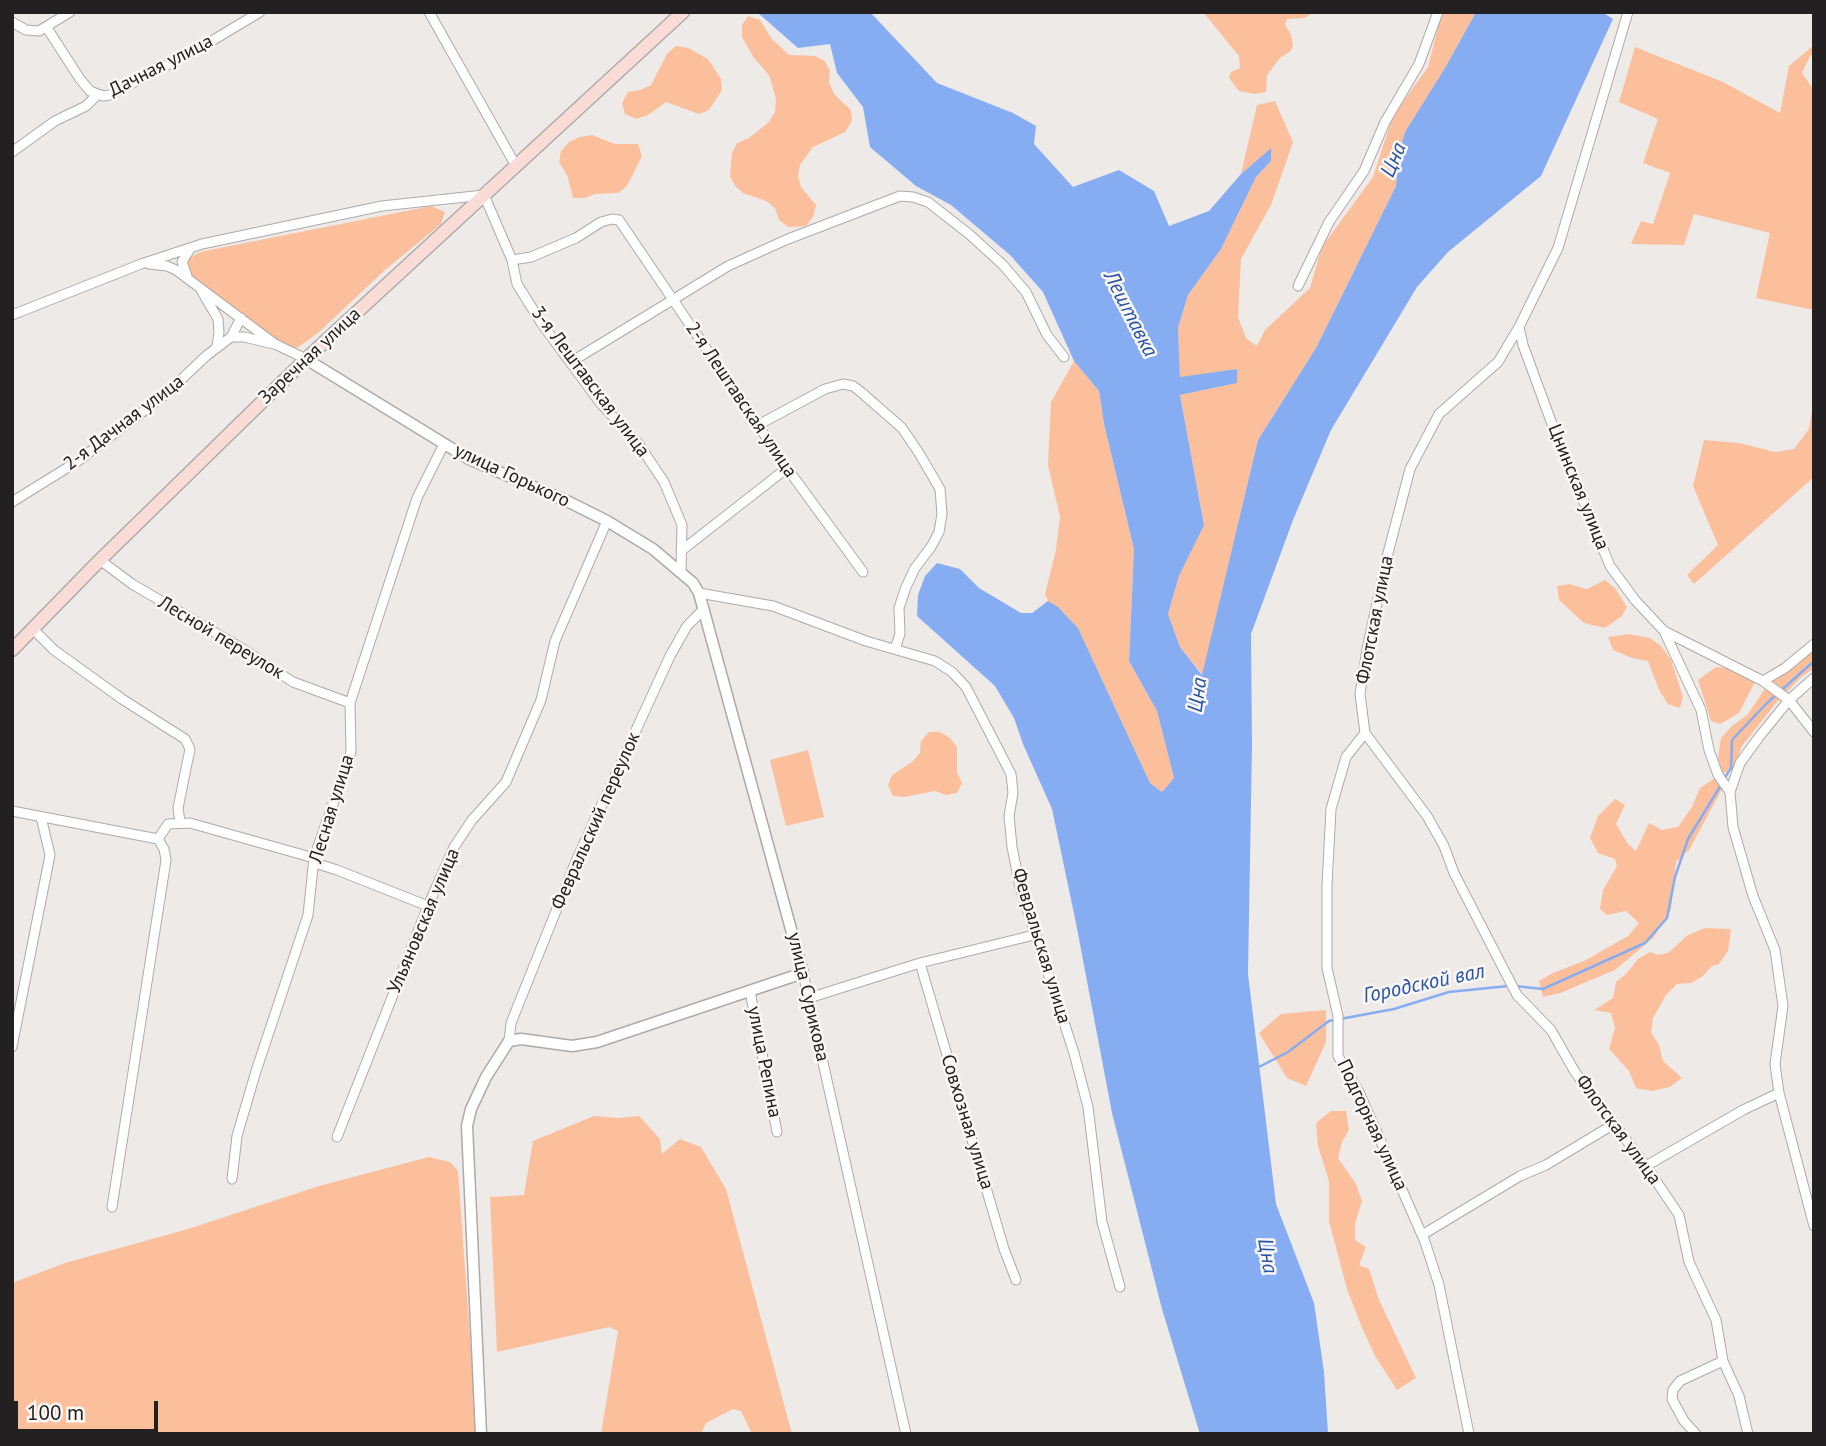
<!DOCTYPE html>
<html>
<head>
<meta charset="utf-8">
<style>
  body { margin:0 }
  #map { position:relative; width:1826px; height:1446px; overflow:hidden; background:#edeae8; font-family:"PT Sans",sans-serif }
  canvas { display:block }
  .frame { position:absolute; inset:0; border:14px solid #222020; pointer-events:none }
  .scale { position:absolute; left:14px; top:1401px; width:144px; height:32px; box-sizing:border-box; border:4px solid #222020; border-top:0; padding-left:9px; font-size:21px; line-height:24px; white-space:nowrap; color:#222020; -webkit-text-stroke:5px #fbf7f5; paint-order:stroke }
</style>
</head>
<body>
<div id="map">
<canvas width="1826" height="1446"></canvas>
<div class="frame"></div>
<div class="scale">100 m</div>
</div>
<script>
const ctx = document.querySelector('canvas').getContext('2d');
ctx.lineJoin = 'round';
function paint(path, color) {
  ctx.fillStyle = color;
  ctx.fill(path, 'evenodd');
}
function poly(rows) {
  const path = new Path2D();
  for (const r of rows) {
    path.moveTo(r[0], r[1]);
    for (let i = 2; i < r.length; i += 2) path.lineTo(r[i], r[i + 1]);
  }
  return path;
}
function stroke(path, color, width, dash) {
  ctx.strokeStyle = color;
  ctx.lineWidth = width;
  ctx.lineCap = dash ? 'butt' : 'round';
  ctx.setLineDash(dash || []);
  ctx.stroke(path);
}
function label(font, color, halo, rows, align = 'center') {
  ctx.font = font + ' "PT Sans",sans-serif';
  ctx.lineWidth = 5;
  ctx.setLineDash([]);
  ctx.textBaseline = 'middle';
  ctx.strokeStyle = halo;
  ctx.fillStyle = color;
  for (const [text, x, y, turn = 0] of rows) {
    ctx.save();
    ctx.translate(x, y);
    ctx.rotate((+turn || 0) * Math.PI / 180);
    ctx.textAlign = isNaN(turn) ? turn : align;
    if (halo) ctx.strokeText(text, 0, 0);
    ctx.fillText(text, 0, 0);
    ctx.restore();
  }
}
paint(poly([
  [1203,12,1313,12,1305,18,1287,19,1285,24,1291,35,1293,45,1291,51,1281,57,1267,75,1266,92,1255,94,1239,91,1229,78,1231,72,1240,68,1239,56],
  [1442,12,1476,12,1445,68,1405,132,1399,154,1396,186,1316,348,1258,440,1203,675,1180,647,1168,614,1179,576,1204,524,1180,395,1236,383,1237,369,1180,378,1178,328,1188,295,1221,249,1256,177,1271,161,1270,149,1241,174,1257,105,1275,101,1293,142,1271,205,1241,259,1238,317,1246,338,1257,346,1265,330,1310,288,1322,247,1373,177,1393,116,1428,67],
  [748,16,760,20,772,39,789,55,815,56,825,61,830,71,829,82,834,94,851,110,852,121,845,132,813,147,800,165,798,176,801,187,816,205,813,217,806,226,788,227,779,220,775,208,766,201,743,193,735,186,730,176,732,153,737,143,749,138,769,122,775,112,776,99,769,75,754,58,742,37,742,25],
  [1814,45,1814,54,1810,56,1802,73,1814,90,1814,310,1756,298,1770,233,1694,214,1684,245,1631,244,1641,221,1653,224,1670,173,1643,163,1658,119,1619,102,1635,47,1723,82,1780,113,1789,66],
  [676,46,688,48,708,59,721,79,722,90,709,110,699,114,666,102,648,115,636,119,625,114,622,103,628,92,640,90,651,85,667,54],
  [592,135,615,144,638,144,642,156,627,186,618,193,595,194,585,198,573,198,567,175,559,162,561,151,569,142,580,137],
  [431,206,445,212,441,224,385,270,318,333,297,348,279,342,190,276,187,260,200,252],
  [1074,361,1099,391,1104,424,1134,549,1129,661,1157,711,1174,778,1162,792,1150,783,1078,628,1058,607,1048,601,1045,594,1056,550,1060,517,1048,465,1051,402],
  [1814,399,1814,477,1694,584,1687,575,1718,545,1693,486,1704,440,1739,443,1775,452,1794,449,1809,429],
  [1605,580,1615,588,1627,607,1622,616,1605,628,1584,623,1559,600,1557,586,1569,584,1587,589],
  [1628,634,1650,638,1661,646,1671,660,1683,697,1680,708,1668,704,1659,690,1648,661,1632,658,1613,650,1608,637],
  [1814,647,1814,668,1800,678,1776,703,1742,746,1734,770,1723,773,1718,758,1721,738,1731,727,1748,714,1768,684,1780,673],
  [1716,667,1728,668,1755,682,1739,713,1720,724,1711,721,1698,680],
  [929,732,940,732,950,738,957,747,957,772,962,783,957,793,946,795,935,791,904,797,893,796,888,785,892,775,912,762,920,753,921,741],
  [808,750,824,817,786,826,770,760],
  [1715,778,1723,786,1721,791,1689,850,1676,862,1671,909,1654,937,1615,970,1560,993,1543,997,1539,981,1553,973,1586,960,1628,936,1639,923,1626,911,1607,915,1600,909,1603,890,1617,866,1615,859,1598,853,1590,838,1598,816,1615,799,1625,805,1616,824,1628,844,1636,851,1649,823,1662,830,1678,827,1692,807,1700,788],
  [1705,928,1731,929,1728,951,1719,964,1712,966,1703,976,1691,983,1677,984,1666,995,1653,1018,1651,1032,1659,1045,1663,1061,1682,1078,1670,1087,1652,1091,1636,1088,1629,1071,1609,1049,1615,1028,1611,1013,1594,1010,1613,998,1616,982,1626,974,1638,959,1650,952,1658,955,1668,953,1688,935],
  [1326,1010,1326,1042,1306,1086,1287,1078,1259,1033,1281,1014],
  [1331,1111,1346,1111,1349,1130,1342,1142,1338,1158,1356,1184,1362,1201,1355,1224,1355,1240,1366,1247,1359,1265,1369,1269,1379,1300,1416,1378,1397,1390,1375,1356,1361,1325,1347,1289,1329,1221,1329,1181,1318,1146,1316,1123],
  [594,1116,619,1118,639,1116,660,1139,662,1154,680,1139,701,1147,726,1189,792,1434,752,1434,741,1411,733,1409,706,1423,701,1434,601,1434,618,1331,609,1327,497,1352,490,1197,524,1195,533,1141],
  [429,1157,450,1162,458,1171,477,1434,12,1434,12,1283,65,1263,188,1229,319,1186]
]), '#fcbf9c');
paint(poly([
  [757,12,870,12,937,83,1013,113,1036,126,1034,144,1073,187,1119,170,1154,191,1169,226,1209,211,1241,174,1271,148,1271,161,1256,177,1221,249,1188,295,1178,328,1180,377,1237,369,1237,383,1180,395,1204,525,1179,576,1168,614,1180,647,1202,675,1258,440,1316,348,1396,186,1399,154,1405,132,1445,68,1476,12,1602,12,1613,19,1541,176,1448,252,1417,287,1331,430,1293,520,1251,634,1252,744,1248,974,1276,1204,1314,1303,1324,1372,1328,1434,1200,1434,1162,1309,1112,1113,1076,923,1052,809,1023,744,1014,718,995,686,917,616,918,595,925,576,937,563,960,569,979,588,1021,613,1032,613,1048,601,1058,607,1078,628,1150,783,1162,792,1174,778,1157,711,1129,661,1134,549,1104,424,1099,391,1074,361,1043,292,1010,255,951,205,916,186,870,147,863,107,837,73,830,44,798,48]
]), '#86adf2');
stroke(poly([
  [1724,779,1731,768,1732,740,1766,704,1814,661],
  [1515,986,1543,989,1645,943,1667,918,1675,877,1688,839,1721,785],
  [1340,1019,1394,1009,1449,992,1508,986],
  [1257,1068,1288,1052,1329,1021,1334,1020]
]), '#86adf2', 2.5);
const minor = poly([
  [429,12,516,166],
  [1628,12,1558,248,1519,327,1498,362,1439,414,1410,469,1387,557,1367,649,1360,694,1365,733,1427,816,1444,846,1454,873,1517,995,1551,1030,1575,1072,1646,1166,1679,1215,1689,1262,1716,1320,1723,1361,1739,1396,1748,1434],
  [12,22,26,30,39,31,70,12],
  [47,28,80,79,90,91,103,96,110,95,205,45,260,12],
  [12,152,55,121,86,106,97,95],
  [512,260,531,257,576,238,601,222,612,219,619,220,787,468,863,572],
  [149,264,167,266,176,270,275,344,306,359],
  [187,276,182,262,190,249],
  [1298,286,1329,222,1364,171,1385,122,1419,64,1438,12],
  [201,290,218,319,219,332,217,346],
  [12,315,141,264,202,244,382,206,484,195,512,260,517,284,542,324,601,404,638,443,664,482,682,525,681,571],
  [241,318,231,337,244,337,274,344],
  [1519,327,1523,345,1552,424,1610,566,1635,600,1664,631,1701,710,1709,750,1718,775,1730,792,1733,827,1753,896,1775,950,1783,1006,1775,1064,1779,1093,1814,1226],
  [571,362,728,266,788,239,900,196,913,197,928,202,969,234,1003,265,1026,292,1047,335,1064,357],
  [758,425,825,389,843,384,853,386,861,392,902,428,919,453,940,489,942,514,939,532,931,547,915,568,906,587,899,608,900,634,895,649],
  [12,502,78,461,166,394,206,356,231,337],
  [681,551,787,468],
  [100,560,132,584,243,649,293,682,350,703],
  [699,593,773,606,866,641,935,661,952,672,966,687,1011,774,1013,793,1009,816,1012,847,1020,887,1074,1053,1088,1107,1102,1222,1120,1287],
  [34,630,54,650,122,699,185,739,190,749,178,808,180,822],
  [1664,631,1763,681,1789,700,1814,732],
  [1763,681,1785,668,1814,644],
  [1365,733,1346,757,1331,809,1327,885,1327,968,1338,1016,1338,1056,1359,1092,1425,1242,1439,1285,1469,1434],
  [1730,792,1740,763,1759,737,1789,700,1814,678],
  [12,811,158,839,168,824,190,823,314,858],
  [315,863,337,870,428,906],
  [920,963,1004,1249,1016,1280],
  [803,973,906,1434],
  [750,991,777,1132],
  [809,998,920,963,1034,935],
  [509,1041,511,1023,576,861,670,656,687,626,703,610],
  [12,1047,50,855,41,817],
  [337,1137,428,906,454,847,472,820,506,782,541,700,555,641,607,521],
  [1646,1166,1743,1110,1779,1093],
  [232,1179,237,1136,256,1071,308,915,314,858,351,752,350,703,417,498,444,444],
  [112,1207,166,860,164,849,158,839],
  [1422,1235,1520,1176,1546,1165,1614,1124],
  [1696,1434,1684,1421,1672,1399,1673,1390,1680,1381,1723,1361]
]);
const tertiary = poly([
  [306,359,469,459,569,502,607,521,653,549,693,583,699,593,803,973,597,1042,572,1046,521,1039,509,1041,486,1077,471,1109,467,1126,481,1434]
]);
const secondary = poly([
  [12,650,100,560,306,359,683,12]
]);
stroke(minor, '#aeaaa8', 11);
stroke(tertiary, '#aeaaa8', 13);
stroke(secondary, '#aeaaa8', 15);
stroke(minor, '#fff', 9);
stroke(tertiary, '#fff', 10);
stroke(secondary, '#fadcd6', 12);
label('19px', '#222020', '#fbf7f5', [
  ["Дачная улица",161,66,-27],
  ["Заречная улица",310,356,-43],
  ["3-я Лештавская улица",590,382,53],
  ["2-я Лештавская улица",741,400,56],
  ["2-я Дачная улица",124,423,-37],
  ["улица Горького",512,476,25],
  ["Цнинская улица",1578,487,68],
  ["Флотская улица",1375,620,-79],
  ["Лесной переулок",221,638,31],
  ["Лесная улица",332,809,-73],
  ["Февральский переулок",596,821,-66],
  ["Ульяновская улица",424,921,-67],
  ["Февральская улица",1041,946,73],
  ["улица Сурикова",808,997,77],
  ["улица Репина",764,1062,79],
  ["Совхозная улица",967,1122,73],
  ["Подгорная улица",1372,1125,65],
  ["Флотская улица",1618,1130,54]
]);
label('italic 21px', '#2753a4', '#fbf7f5', [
  ["Цна",1394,160,-67],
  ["Лештавка",1130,314,63],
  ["Цна",1198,695,-82],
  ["Городской вал",1424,984,-12],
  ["Цна",1267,1256,80]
]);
</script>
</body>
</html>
